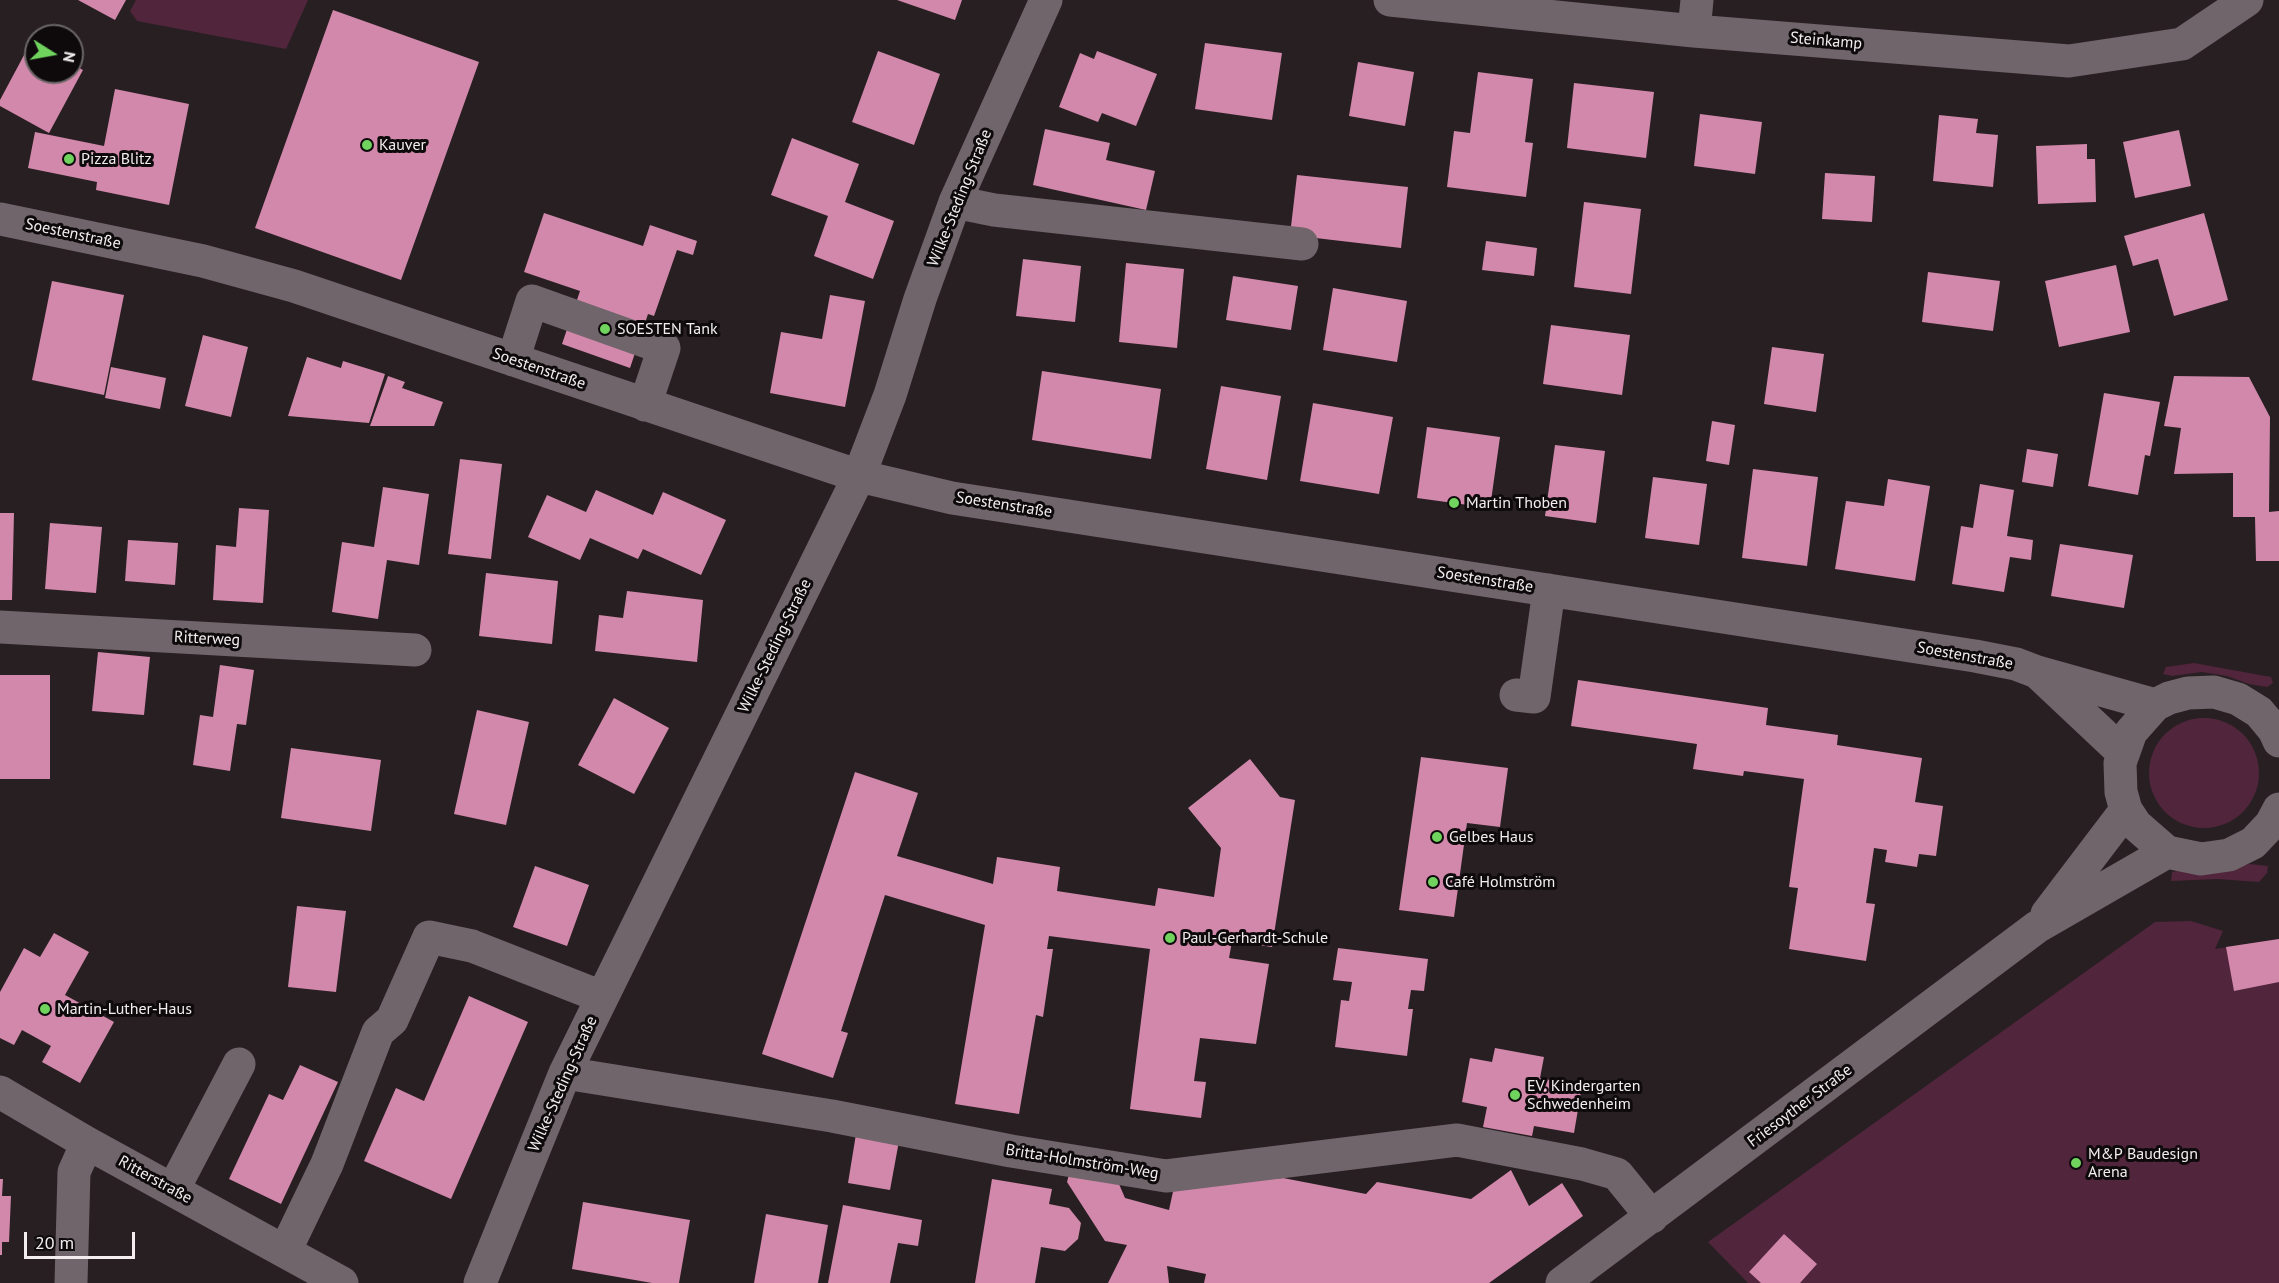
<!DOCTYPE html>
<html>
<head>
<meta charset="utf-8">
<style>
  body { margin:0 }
  #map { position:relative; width:2279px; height:1283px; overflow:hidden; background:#281f23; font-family:"PT Sans",sans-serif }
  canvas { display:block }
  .north { position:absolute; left:24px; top:24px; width:60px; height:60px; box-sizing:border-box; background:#0e0a0c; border:2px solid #6a6567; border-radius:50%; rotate:101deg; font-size:16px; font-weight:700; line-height:24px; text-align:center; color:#f3edef }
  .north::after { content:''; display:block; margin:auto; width:21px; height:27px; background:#70d35e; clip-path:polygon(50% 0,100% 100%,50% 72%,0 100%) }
  .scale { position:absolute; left:24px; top:1232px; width:111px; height:27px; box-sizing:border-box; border:3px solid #f3edef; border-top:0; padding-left:8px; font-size:18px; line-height:21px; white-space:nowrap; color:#f3edef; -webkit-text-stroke:4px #0e0a0c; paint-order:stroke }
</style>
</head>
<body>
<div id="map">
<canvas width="2279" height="1283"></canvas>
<div class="north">N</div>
<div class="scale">20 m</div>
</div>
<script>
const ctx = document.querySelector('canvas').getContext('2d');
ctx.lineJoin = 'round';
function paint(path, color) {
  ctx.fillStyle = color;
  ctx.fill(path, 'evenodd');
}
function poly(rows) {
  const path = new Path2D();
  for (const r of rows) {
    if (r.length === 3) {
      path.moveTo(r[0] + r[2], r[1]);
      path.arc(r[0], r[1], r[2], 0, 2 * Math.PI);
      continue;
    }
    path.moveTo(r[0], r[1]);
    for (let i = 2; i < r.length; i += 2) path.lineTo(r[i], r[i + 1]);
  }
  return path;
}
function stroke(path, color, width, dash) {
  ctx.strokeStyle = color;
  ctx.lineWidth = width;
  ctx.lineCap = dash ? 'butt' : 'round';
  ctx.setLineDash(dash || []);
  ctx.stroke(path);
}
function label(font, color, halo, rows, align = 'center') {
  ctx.font = font + ' "PT Sans",sans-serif';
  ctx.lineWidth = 6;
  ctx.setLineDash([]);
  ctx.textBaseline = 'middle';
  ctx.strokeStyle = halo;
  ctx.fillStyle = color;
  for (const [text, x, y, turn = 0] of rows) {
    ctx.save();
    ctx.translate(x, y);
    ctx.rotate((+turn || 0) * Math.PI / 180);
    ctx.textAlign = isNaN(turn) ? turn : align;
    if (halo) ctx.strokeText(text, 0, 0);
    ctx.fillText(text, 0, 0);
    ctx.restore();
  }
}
paint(poly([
  [136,0,308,0,286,49,137,21,130,11],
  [2194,663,2271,677,2273,683,2267,687,2249,684,2227,676,2202,672,2172,676,2163,674,2166,667],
  [2204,773,55],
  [2250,864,2268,866,2267,873,2259,882,2217,879,2171,881,2172,872,2188,869,2212,870],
  [2191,921,2223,931,2215,949,2279,939,2279,1283,1748,1283,1708,1242,2155,922]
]), '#51253b');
paint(poly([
  [78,0,126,0,115,20],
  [897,0,962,0,955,20],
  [333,10,479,62,401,280,255,228],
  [31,42,36,45,36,72,72,72,72,64,83,70,49,133,0,106,0,100],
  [1205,43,1282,53,1272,120,1195,109],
  [878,51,940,74,914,145,852,122],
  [1097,51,1157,74,1136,126,1102,113,1098,122,1059,107,1080,53,1094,59],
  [1358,62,1414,72,1405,126,1349,116],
  [1478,72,1533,79,1525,142,1533,143,1526,197,1447,187,1454,131,1470,133],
  [1574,83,1654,92,1646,158,1567,148],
  [115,89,189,104,169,205,96,190,97,182,28,168,35,132,104,146],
  [1700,114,1762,122,1755,174,1694,166],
  [1939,115,1978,119,1976,133,1998,135,1993,187,1933,181],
  [1045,129,1110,143,1106,160,1155,171,1146,210,1033,185],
  [2179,130,2191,186,2135,198,2123,142],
  [792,138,859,164,845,202,894,221,873,279,814,256,828,216,771,195],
  [2087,144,2087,159,2095,159,2096,202,2038,204,2036,146],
  [1825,173,1875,176,1872,222,1822,219],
  [1297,175,1408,187,1401,248,1290,235],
  [1584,202,1641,209,1631,294,1574,287],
  [544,213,643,246,650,225,697,241,693,255,677,250,654,316,648,314,630,368,562,344,580,291,524,272],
  [2204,213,2228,300,2174,316,2158,259,2133,266,2124,236],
  [1486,241,1537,248,1534,276,1482,270],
  [1023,259,1081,266,1075,322,1016,316],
  [1126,263,1184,269,1177,348,1119,342],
  [2116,265,2130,332,2059,347,2045,281],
  [1928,272,2000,281,1993,331,1922,322],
  [1233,276,1298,286,1291,330,1226,320],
  [52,281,124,295,104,395,32,380],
  [1333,288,1407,301,1397,362,1323,350],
  [830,295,865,301,845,407,770,393,781,332,822,339],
  [1551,325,1630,335,1622,395,1543,384],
  [203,335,248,347,231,417,185,406],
  [1772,347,1824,354,1816,412,1764,404],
  [307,357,341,368,343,361,385,374,369,423,288,416],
  [111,367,166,378,160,409,105,398],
  [1042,371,1161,389,1151,459,1032,440],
  [388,376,405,382,402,388,443,402,434,426,370,426],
  [2174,376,2249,377,2270,417,2269,512,2279,511,2279,561,2256,561,2255,517,2233,517,2233,473,2174,474,2181,428,2164,426],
  [1221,386,1281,396,1267,480,1206,469],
  [2104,393,2160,402,2150,456,2145,455,2138,495,2088,486],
  [1313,403,1393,417,1379,494,1300,481],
  [1712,421,1735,425,1729,465,1706,461],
  [1427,427,1500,437,1490,508,1417,498],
  [1555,445,1605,451,1596,523,1545,516],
  [2027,449,2058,454,2053,487,2022,482],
  [460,459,502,464,491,559,448,554],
  [1753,469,1818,477,1807,566,1742,558],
  [1653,477,1707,484,1699,545,1645,538],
  [1888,479,1930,486,1915,581,1835,569,1846,501,1884,506],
  [1980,484,2014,490,2007,536,2033,540,2031,560,2010,557,2004,592,1952,584,1961,526,1973,528],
  [383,487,429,494,419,565,387,560,378,619,332,612,342,542,374,547],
  [596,490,653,515,663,492,726,520,701,575,643,549,638,559,590,538,580,560,528,537,547,495,586,512],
  [239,508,269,510,263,603,213,600,216,545,236,547],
  [0,513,14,513,12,600,0,600],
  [50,523,102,527,96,593,45,589],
  [128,540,178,543,175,585,125,581],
  [2060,544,2133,555,2124,608,2051,596],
  [486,573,558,581,552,644,479,636],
  [627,591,703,600,697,662,595,651,599,615,623,618],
  [98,652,150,657,144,715,92,711],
  [220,665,254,670,246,725,237,724,230,771,193,765,200,715,213,717],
  [0,675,50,675,50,779,0,779],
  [1578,680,1768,708,1766,725,1838,735,1837,745,1922,758,1915,802,1943,806,1936,856,1919,854,1917,867,1885,862,1887,850,1874,848,1866,903,1875,904,1866,961,1789,949,1798,888,1789,887,1804,779,1744,771,1743,776,1693,769,1697,744,1571,726],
  [614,698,669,728,634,794,578,765],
  [477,710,529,722,506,825,454,814],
  [291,748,381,760,371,831,281,818],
  [1421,757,1508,768,1500,827,1467,823,1454,917,1399,910],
  [1250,759,1280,797,1295,800,1272,947,1232,941,1229,958,1269,964,1256,1044,1200,1038,1194,1081,1206,1082,1201,1118,1130,1109,1150,949,1049,936,1047,949,1053,949,1043,1017,1036,1015,1019,1114,955,1104,985,925,885,895,841,1031,848,1033,833,1078,762,1054,855,772,918,793,897,856,993,884,997,857,1060,867,1057,891,1155,906,1158,888,1214,897,1221,848,1188,808],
  [535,866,589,885,567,946,513,927],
  [297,906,346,911,336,992,288,987],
  [54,933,89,952,65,995,114,1022,80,1083,42,1062,51,1046,22,1030,14,1045,0,1038,0,992,24,948,40,957],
  [2279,939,2279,982,2234,991,2226,947],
  [1338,948,1428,959,1424,991,1411,990,1408,1009,1413,1009,1407,1056,1335,1047,1341,1000,1349,1001,1352,982,1333,980],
  [469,996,528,1022,451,1199,364,1161,396,1088,424,1101],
  [1495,1048,1544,1057,1540,1078,1582,1086,1574,1133,1534,1126,1532,1136,1483,1127,1487,1107,1462,1102,1470,1058,1492,1062],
  [300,1065,338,1082,281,1204,229,1179,269,1094,283,1100],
  [856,1134,899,1141,890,1190,848,1183],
  [1071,1167,1116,1177,1125,1198,1169,1210,1174,1187,1283,1178,1366,1194,1377,1182,1471,1199,1511,1170,1529,1206,1562,1183,1583,1216,1489,1283,1204,1283,1206,1274,1167,1266,1169,1283,1108,1283,1127,1245,1105,1241,1067,1182],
  [0,1179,3,1179,2,1196,11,1196,9,1242,2,1242,2,1255,0,1255],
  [992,1179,1052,1189,1049,1204,1069,1208,1081,1223,1078,1239,1065,1251,1041,1247,1035,1283,975,1283],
  [583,1202,690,1220,679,1283,652,1283,572,1269],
  [843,1205,922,1220,918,1246,898,1243,890,1283,828,1283],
  [766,1214,828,1225,818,1283,754,1283],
  [1784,1234,1817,1264,1800,1283,1761,1283,1749,1272]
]), '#d288aa');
stroke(poly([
  [1390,0,1694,31,2069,61,2182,44,2247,0],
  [1694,31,1697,0],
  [955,202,994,210,1302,244],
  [0,219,203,261,294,286,859,476,952,498,1975,656,2016,664,2037,672,2155,705],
  [513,360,532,301,664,348,645,405],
  [0,627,415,650],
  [2038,673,2122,752],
  [1516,695,1534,697,1549,590],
  [2279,741,2274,730,2259,712,2238,699,2214,692,2188,693,2169,698,2155,705,2131,732,2120,763,2121,792,2126,810,2136,825,2167,852,2201,859,2229,855,2253,843,2271,824,2279,809],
  [2047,914,2126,810],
  [565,1073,832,1116,1011,1151,1166,1176,1457,1140,1582,1164,1617,1174,1652,1217],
  [0,1092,87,1143,342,1283],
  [173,1190,239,1064],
  [285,1251,327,1164,378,1032,392,1020,429,937,472,946,602,997],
  [71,1283,74,1172,87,1143],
  [480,1283,565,1073,859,476,890,395,920,299,955,202,1046,0],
  [1562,1283,2037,927,2167,852]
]), '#70656a', 33);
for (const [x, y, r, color] of [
  [367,145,6,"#70d35e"],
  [69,159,6,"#70d35e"],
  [605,329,6,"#70d35e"],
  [1454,503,6,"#70d35e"],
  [1437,837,6,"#70d35e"],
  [1433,882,6,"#70d35e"],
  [1170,938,6,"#70d35e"],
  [45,1009,6,"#70d35e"],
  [1515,1095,6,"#70d35e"],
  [2076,1163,6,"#70d35e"]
]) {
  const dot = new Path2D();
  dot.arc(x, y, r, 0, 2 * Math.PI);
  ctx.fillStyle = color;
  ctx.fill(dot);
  stroke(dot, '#0e0a0c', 2);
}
label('16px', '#f3edef', '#0e0a0c', [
  ["Steinkamp",1826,41,5],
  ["Wilke-Steding-Straße",960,198,-68],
  ["Soestenstraße",73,234,12],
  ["Soestenstraße",539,369,19],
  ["Soestenstraße",1004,505,9],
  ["Soestenstraße",1485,580,9],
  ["Ritterweg",207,639,3],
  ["Wilke-Steding-Straße",775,646,-64],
  ["Soestenstraße",1965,656,10],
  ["Wilke-Steding-Straße",563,1084,-66],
  ["Friesoyther Straße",1800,1106,-37],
  ["Britta-Holmström-Weg",1082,1162,9],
  ["Ritterstraße",155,1180,29]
]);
label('16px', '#f3edef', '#0e0a0c', [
  ["Kauver",379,145],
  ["Pizza Blitz",81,159],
  ["SOESTEN Tank",617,329],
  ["Martin Thoben",1466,503],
  ["Gelbes Haus",1449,837],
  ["Café Holmström",1445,882],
  ["Paul-Gerhardt-Schule",1182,938],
  ["Martin-Luther-Haus",57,1009],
  ["EV. Kindergarten",1527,1086],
  ["Schwedenheim",1527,1104],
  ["M&P Baudesign",2088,1154],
  ["Arena",2088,1172]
], 'left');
</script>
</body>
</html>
